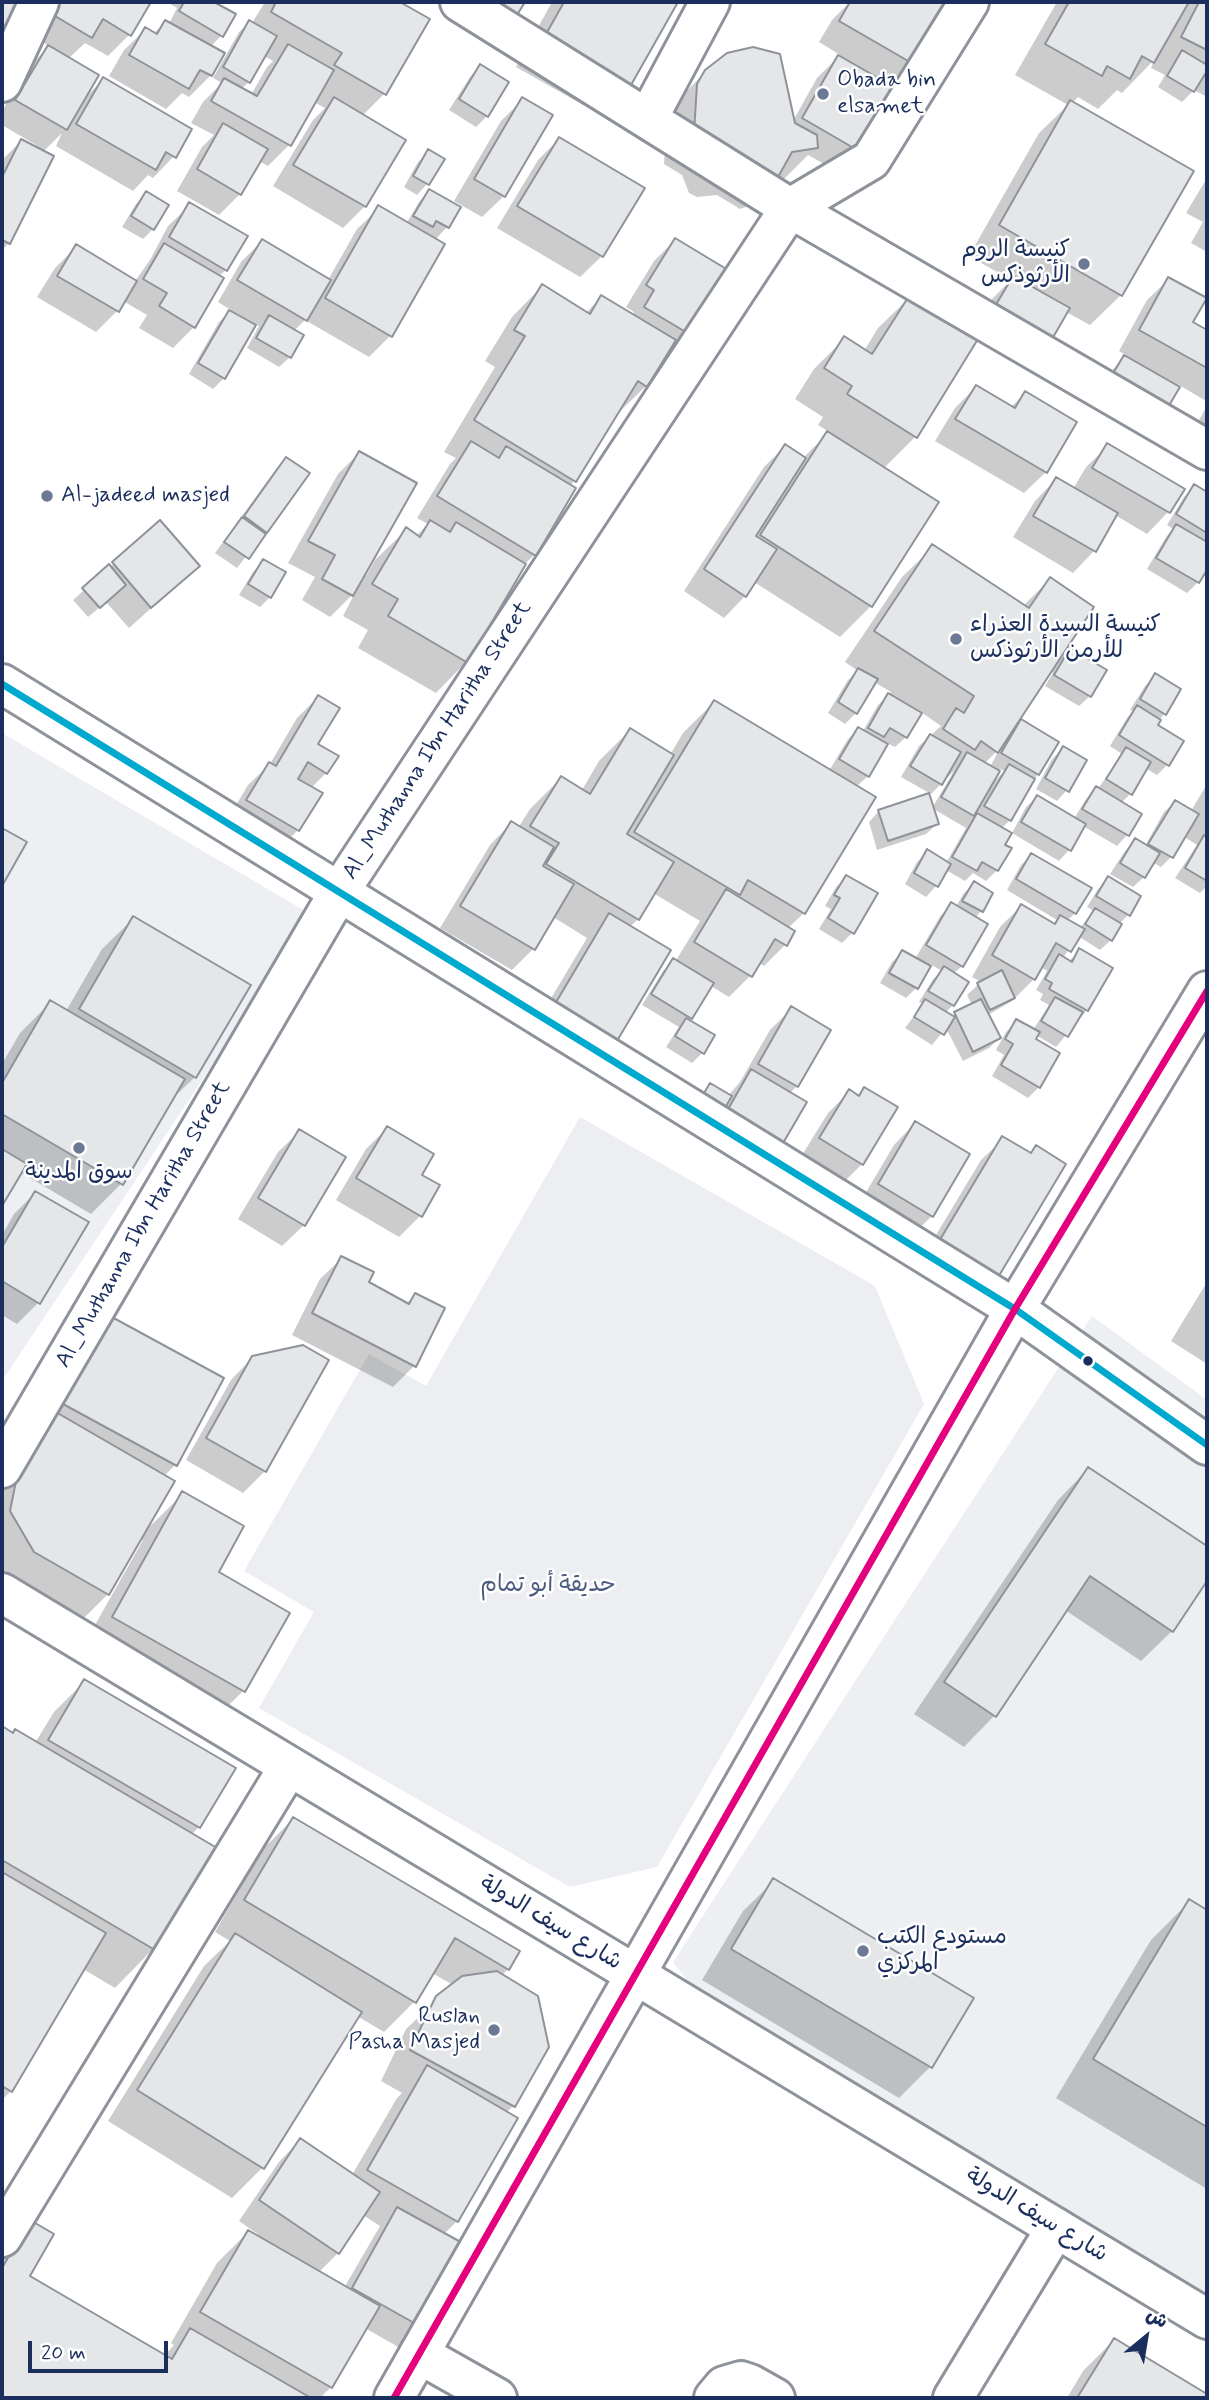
<!DOCTYPE html>
<html>
<head>
<meta charset="utf-8">
<style>
  body { margin:0 }
  #map { position:relative; width:1209px; height:2400px; overflow:hidden; background:#fff; font-family:Mynerve,"Playpen Sans Arabic",sans-serif }
  canvas { display:block }
  .frame { position:absolute; inset:0; border:4px solid #1b2f5e; pointer-events:none }
  .north { position:absolute; left:1111px; top:2302px; width:70px; height:70px; -webkit-text-stroke:5px #fff; paint-order:stroke; rotate:30deg; font-size:19px; font-weight:700; line-height:28px; text-align:center; color:#1b2f5e }
  .north::after { content:''; display:block; margin:auto; width:24px; height:32px; background:#1b2f5e; clip-path:polygon(50% 0,100% 100%,50% 72%,0 100%) }
  .scale { position:absolute; left:28px; top:2341px; width:140px; height:32px; box-sizing:border-box; border:4px solid #1b2f5e; border-top:0; padding-left:9px; font-size:21px; line-height:24px; white-space:nowrap; color:#1b2f5e; -webkit-text-stroke:5px #fff; paint-order:stroke }
</style>
</head>
<body>
<div id="map">
<canvas width="1209" height="2400"></canvas>
<div class="frame"></div>
<div class="north">ش</div>
<div class="scale">20 m</div>
</div>
<script>
const ctx = document.querySelector('canvas').getContext('2d');
ctx.lineJoin = 'round';
function paint(path, color) {
  ctx.fillStyle = color;
  ctx.fill(path, 'evenodd');
}
function poly(rows) {
  const path = new Path2D();
  for (const r of rows) {
    path.moveTo(r[0], r[1]);
    for (let i = 2; i < r.length; i += 2) path.lineTo(r[i], r[i + 1]);
  }
  return path;
}
function stroke(path, color, width, dash) {
  ctx.strokeStyle = color;
  ctx.lineWidth = width;
  ctx.lineCap = dash ? 'butt' : 'round';
  ctx.setLineDash(dash || []);
  ctx.stroke(path);
}
function label(font, color, halo, rows, align = 'center') {
  ctx.font = font + ' Mynerve,"Playpen Sans Arabic",sans-serif';
  ctx.lineWidth = 5;
  ctx.setLineDash([]);
  ctx.textBaseline = 'middle';
  ctx.strokeStyle = halo;
  ctx.fillStyle = color;
  for (const [text, x, y, turn = 0] of rows) {
    ctx.save();
    ctx.translate(x, y);
    ctx.rotate((+turn || 0) * Math.PI / 180);
    ctx.textAlign = isNaN(turn) ? turn : align;
    if (halo) ctx.strokeText(text, 0, 0);
    ctx.fillText(text, 0, 0);
    ctx.restore();
  }
}
paint(poly([
  [2,733,312,915,2,1381],
  [1092,1316,1207,1400,1207,2304,715,2016,673,1962]
]), '#edeff3');
paint(poly([
  [580,1117,875,1286,924,1404,657,1867,570,1887,259,1708,314,1612,244,1571,369,1354,426,1386]
]), '#edeef2');
paint(poly([
  [35,2,149,2,129,35,108,56,85,43,68,59,86,97,103,79,174,156,153,178,148,175,133,191,56,146,62,133,43,152,9,243,2,250,2,160,21,141,35,148,36,145,2,125,2,111,27,69,49,46,30,35],
  [167,2,220,2,217,5,221,36,210,47,211,75,189,97,182,93,166,109,109,76,124,50,146,29,153,34,165,22,169,24,177,8],
  [265,2,396,2,427,19,384,94,362,116,404,141,365,206,343,228,273,186,313,120,325,108,314,102,289,145,268,166,259,161,240,194,219,215,177,191,202,147,214,135,191,123,203,102,222,83,213,78,239,32,250,22,252,23],
  [264,56,273,61,267,67,251,95,241,89,249,82],
  [552,2,676,2,629,84,599,114,516,67],
  [850,2,862,4,864,2,939,2,953,10,842,174,808,155,785,178,773,180,746,207,740,209,717,195,697,197,689,193,682,175,664,164,667,117,675,103,715,62,793,121,817,78,840,55,819,42,832,20],
  [1057,2,1207,2,1207,97,1194,90,1182,102,1158,87,1165,75,1151,68,1154,60,1122,93,1117,90,1098,109,1078,97,1072,103,1121,295,1090,325,1066,312,977,338,916,436,883,469,871,606,840,637,754,582,745,596,724,618,684,591,764,467,785,446,803,458,829,432,818,425,823,417,795,399,814,369,844,339,864,351,878,328,909,298,970,336,992,299,1011,280,969,256,1039,133,1068,105,1015,75],
  [480,66,487,116,476,127,449,110,470,77],
  [522,100,504,196,482,217,454,201,501,121],
  [559,139,602,256,580,277,497,228,538,160],
  [429,151,442,160,427,184,417,195,404,187,418,162],
  [1207,178,1207,252,1191,243,1203,222,1186,213],
  [429,191,458,208,447,227,435,240,390,336,369,357,305,320,294,331,290,357,279,367,247,348,259,326,255,324,224,378,213,389,189,374,219,322,231,310,218,302,241,262,262,241,328,280,357,229,379,208,406,224,419,202],
  [146,194,153,229,143,239,122,227,136,204],
  [190,205,226,270,218,277,194,327,173,348,139,328,147,315,123,301,117,311,96,332,37,297,55,268,76,247,135,281,150,260,168,226],
  [675,240,735,276,677,360,665,353,646,386,615,416,570,487,534,555,522,567,466,662,436,693,358,648,368,630,343,616,356,591,330,617,302,600,315,577,288,563,338,474,359,453,363,574,366,576,375,560,406,530,416,536,428,524,417,518,450,464,456,458,444,452,495,367,485,361,512,317,542,286,586,313,601,297,632,315,634,312,626,307,654,261],
  [1169,279,1190,323,1207,332,1207,399,1206,401,1179,385,1160,418,1096,398,1114,368,1126,355,1119,351,1147,300],
  [976,387,1011,407,1025,393,1046,472,1024,493,935,441,955,408],
  [1207,406,1207,446,1190,436],
  [1108,446,1182,489,1168,512,1147,534,1115,515,1094,551,1073,573,1013,537,1035,501,1056,479,1073,489,1086,467],
  [286,459,266,531,237,568,215,553,276,469],
  [1194,486,1207,494,1207,566,1198,582,1187,593,1147,569,1166,537,1173,529,1167,525,1184,497],
  [160,523,198,566,129,628,106,602,88,617,73,600],
  [933,547,1023,606,1050,579,1056,662,1070,650,1090,696,1079,706,1045,686,1053,673,1050,671,1012,731,1022,722,1057,743,1010,820,1001,829,1003,846,997,870,986,881,973,873,965,881,946,870,936,886,926,897,905,884,917,862,928,851,946,863,966,828,932,808,954,771,931,794,901,777,919,746,941,726,921,712,906,737,895,747,887,743,868,776,856,787,804,913,788,928,785,945,764,966,758,962,750,976,729,997,711,986,688,1021,702,1053,692,1063,666,1047,679,1027,642,1005,663,971,673,960,675,962,700,921,653,893,638,919,630,927,610,1049,588,1071,529,1035,587,938,553,917,533,949,512,970,440,928,490,845,511,823,518,828,530,809,561,778,582,790,599,761,630,730,670,755,683,733,714,702,829,771,848,739,858,729,863,731,878,705,891,692,874,682,856,713,845,724,828,713,848,680,858,671,845,662,902,577],
  [1000,748,990,767,984,764],
  [1000,769,1004,771,994,782,993,781],
  [263,561,270,597,260,607,239,595,253,572],
  [1156,675,1164,714,1156,726,1167,765,1157,775,1145,768,1130,794,1121,803,1140,814,1127,835,1117,846,1083,826,1069,850,1059,861,1012,833,1026,807,1037,797,1074,819,1086,799,1096,788,1098,789,1122,754,1110,746,1127,718,1133,711,1130,710,1145,686],
  [318,697,316,745,336,757,326,773,311,788,298,830,277,851,226,822,248,785,270,764,297,718],
  [1063,748,1067,790,1057,801,1036,789,1052,759],
  [1207,784,1207,886,1200,893,1175,878,1197,845,1183,836,1171,857,1161,867,1152,862,1144,877,1133,887,1110,874,1125,851,1135,840,1145,846,1164,812,1175,802,1191,811],
  [879,811,937,824,926,834,877,850,869,822],
  [1031,855,1090,888,1075,913,1067,921,1080,928,1094,911,1087,907,1098,889,1109,879,1128,915,1119,924,1111,940,1100,950,1078,936,1063,958,1069,961,1079,951,1087,1010,1056,1047,1036,1035,1033,1040,1058,1054,1039,1087,1028,1098,992,1076,1004,1055,996,1050,1006,1032,1017,1021,1033,1030,1049,1005,1040,1000,1043,994,1036,990,1047,971,1041,967,1034,979,1012,1001,988,1015,999,1038,989,1048,963,1061,946,1028,932,1045,905,1028,923,1004,919,1002,933,979,942,971,930,964,916,988,906,998,880,983,892,962,903,952,915,959,941,915,951,905,956,907,963,894,974,883,991,893,981,911,975,918,962,966,953,974,967,982,953,1005,945,1013,951,1017,972,1005,967,995,981,982,972,977,1000,927,1021,906,1053,924,1057,920,1007,890,1021,865],
  [846,877,875,894,852,933,842,943,819,929,831,909,825,906,836,887],
  [133,919,195,1077,170,1101,122,1183,91,1214,20,1172,2,1203,2,1064,20,1033,51,1002,66,1011,102,949],
  [791,1009,797,1086,789,1094,756,1170,703,1139,713,1121,700,1096,710,1086,728,1096,740,1082,770,1030],
  [864,1089,862,1164,841,1185,799,1160,828,1113,849,1092,857,1097],
  [915,1123,932,1216,910,1237,858,1206,894,1145],
  [387,1128,419,1175,420,1216,399,1237,336,1200,366,1149],
  [300,1131,304,1225,282,1246,238,1219,278,1152],
  [1003,1139,1030,1154,1036,1147,974,1299,918,1265,981,1160],
  [35,1193,38,1303,17,1324,2,1315,2,1235,14,1214],
  [342,1258,367,1283,406,1304,415,1295,414,1366,393,1387,292,1335,320,1279],
  [1207,1282,1207,1364,1171,1341],
  [80,1349,175,1465,164,1476,146,1530,183,1494,216,1573,287,1614,243,1691,212,1722,82,1648,143,1540,140,1539,108,1594,77,1625,2,1580,2,1482],
  [252,1358,327,1361,265,1471,243,1493,186,1460,231,1380],
  [1088,1469,1207,1548,1207,1578,1172,1631,1141,1661,1065,1610,994,1716,964,1747,914,1714,1058,1500],
  [85,1681,199,1827,191,1835,214,1848,153,1949,115,1988,83,1969,11,2091,2,2100,2,1728,35,1743,54,1712],
  [293,1819,508,1969,501,1976,513,2106,506,2113,457,2221,444,2234,422,2327,400,2348,365,2328,331,2387,320,2398,2,2398,2,2250,30,2222,27,2276,164,2356,174,2345,171,2343,217,2263,248,2232,258,2238,259,2235,239,2221,279,2162,300,2140,352,2175,397,2098,402,2093,381,2081,406,2029,453,1985,432,1973,415,2001,384,2032,357,2016,263,2167,232,2198,108,2121,204,1966,230,1941,215,1932,262,1850],
  [363,2215,380,2226,344,2288,318,2273,338,2253],
  [774,1881,971,1998,930,2067,899,2098,702,1980,743,1911],
  [1189,1902,1207,1912,1207,2189,1056,2098,1151,1940],
  [1114,2340,1207,2396,1207,2398,1067,2398,1083,2371]
]), '#0003');
const building = poly([
  [2,2,26,2,2,45,2,2],
  [57,2,151,2,131,36,103,19,92,38,50,13,57,2],
  [184,2,214,2,236,14,223,37,179,11,184,2],
  [276,2,400,2,430,19,386,95,334,65,342,53,271,12,276,2],
  [494,2,525,2,517,15,494,2],
  [564,2,678,2,631,85,545,36,564,2],
  [850,2,942,2,956,9,922,69,839,21,850,2],
  [1069,2,1189,2,1154,63,1142,56,1130,79,1107,66,1102,76,1045,44,1069,2],
  [1199,2,1207,2,1207,50,1181,37,1199,2],
  [165,20,225,53,212,76,200,70,189,89,129,55,145,27,157,34,165,20],
  [249,20,277,36,250,83,223,67,249,20],
  [288,44,334,70,291,146,211,101,224,78,257,96,288,44],
  [48,45,99,75,67,130,15,100,48,45],
  [753,47,780,54,795,123,817,135,818,148,792,152,778,177,772,179,694,133,697,84,705,70,727,53,753,47],
  [1182,50,1207,65,1207,71,1194,92,1167,76,1182,50],
  [838,55,901,91,864,154,802,118,838,55],
  [480,64,509,82,488,117,459,99,480,64],
  [103,77,192,129,176,158,166,152,156,170,76,124,103,77],
  [334,97,406,140,366,207,293,165,334,97],
  [522,97,553,115,505,197,474,179,522,97],
  [1070,100,1194,171,1122,296,999,225,1070,100],
  [223,123,268,149,241,195,197,169,223,123],
  [559,137,645,188,603,257,517,206,559,137],
  [21,139,54,156,10,244,2,240,2,177,21,139],
  [428,149,445,159,429,185,413,176,428,149],
  [429,189,461,207,449,228,436,221,433,227,413,216,429,189],
  [146,191,169,205,154,230,131,216,146,191],
  [189,202,248,236,227,271,169,237,189,202],
  [378,205,445,244,392,337,325,298,378,205],
  [675,238,738,276,699,340,644,307,654,290,646,285,675,238],
  [262,239,331,280,307,321,237,280,262,239],
  [164,243,224,278,195,328,159,306,167,293,143,279,164,243],
  [76,244,137,281,119,312,57,276,76,244],
  [1013,276,1070,308,1048,346,991,313,1013,276],
  [1168,277,1207,298,1193,322,1207,330,1207,368,1139,330,1168,277],
  [542,284,590,314,601,295,676,340,647,387,638,381,576,482,474,420,525,336,514,330,542,284],
  [909,296,978,339,917,438,847,394,852,386,824,368,844,336,872,354,909,296],
  [229,310,256,325,225,379,198,363,229,310],
  [269,315,304,335,291,358,256,338,269,315],
  [1124,355,1180,387,1161,419,1105,387,1124,355],
  [976,385,1015,408,1025,391,1077,422,1047,473,955,419,976,385],
  [827,431,939,502,872,607,760,535,827,431],
  [471,441,499,458,506,446,576,488,536,556,437,496,471,441],
  [1107,443,1185,489,1170,513,1092,468,1107,443],
  [785,444,806,458,756,536,777,549,746,597,704,569,785,444],
  [359,451,417,483,353,596,322,579,335,555,308,541,359,451],
  [286,457,310,473,267,533,244,516,286,457],
  [1056,477,1118,513,1096,552,1033,516,1056,477],
  [1194,484,1207,492,1207,533,1176,514,1194,484],
  [242,517,266,534,249,559,224,542,242,517],
  [160,520,200,566,151,608,112,562,160,520],
  [430,520,450,532,456,522,526,564,468,663,388,616,398,599,372,584,406,527,420,537,430,520],
  [1176,524,1207,542,1207,570,1199,583,1156,558,1176,524],
  [932,544,1029,608,1050,577,1094,607,998,753,981,741,975,750,943,729,956,708,964,713,974,696,874,631,932,544],
  [263,559,286,572,271,598,248,584,263,559],
  [109,564,126,585,100,608,82,588,109,564],
  [1070,648,1107,670,1091,697,1054,675,1070,648],
  [858,668,878,679,857,714,838,702,858,668],
  [1155,673,1181,689,1166,715,1140,699,1155,673],
  [888,693,922,713,907,738,890,728,884,737,868,728,888,693],
  [318,695,340,708,318,744,339,756,327,774,308,762,298,779,323,793,299,831,246,800,269,762,276,766,318,695],
  [714,700,876,797,805,914,748,880,740,895,634,832,714,700],
  [1137,705,1161,720,1158,725,1184,741,1169,766,1119,735,1137,705],
  [1021,719,1059,742,1039,775,1001,753,1021,719],
  [858,727,888,744,869,777,839,759,858,727],
  [630,728,674,755,627,834,674,862,639,920,546,864,559,843,530,826,561,776,590,794,630,728],
  [930,734,961,752,942,785,910,766,930,734],
  [1063,746,1087,760,1069,792,1045,778,1063,746],
  [1126,747,1151,762,1132,795,1106,779,1126,747],
  [967,752,1000,771,974,816,941,797,967,752],
  [1009,764,1035,779,1011,821,984,806,1009,764],
  [1096,786,1142,814,1129,836,1082,809,1096,786],
  [929,793,939,824,888,841,878,810,929,793],
  [1037,795,1086,824,1071,851,1021,822,1037,795],
  [1175,800,1199,814,1173,858,1148,844,1175,800],
  [977,813,1012,833,1005,845,1012,848,998,871,982,862,977,871,952,857,977,813],
  [511,821,554,847,543,866,574,884,535,950,460,906,511,821],
  [2,828,27,842,2,886,2,828],
  [1204,835,1207,837,1207,881,1185,868,1204,835],
  [1135,838,1160,853,1145,878,1120,863,1135,838],
  [927,849,951,864,938,887,914,873,927,849],
  [1031,853,1092,888,1076,914,1016,879,1031,853],
  [846,875,878,893,854,934,828,918,840,898,834,895,846,875],
  [1108,876,1141,896,1130,916,1096,896,1108,876],
  [974,881,993,893,983,912,962,901,974,881],
  [726,889,795,931,787,946,775,939,752,977,694,942,726,889],
  [951,902,988,924,963,967,926,945,951,902],
  [1021,904,1055,924,1060,915,1085,929,1071,952,1056,943,1035,980,992,955,1021,904],
  [1095,908,1122,924,1112,941,1085,924,1095,908],
  [609,913,671,950,611,1051,549,1014,609,913],
  [133,916,251,985,196,1078,79,1009,133,916],
  [1079,948,1113,968,1088,1011,1049,989,1052,983,1045,979,1059,954,1072,962,1079,948],
  [902,950,931,966,918,989,889,973,902,950],
  [673,958,714,983,692,1019,651,994,673,958],
  [944,966,969,982,954,1006,928,991,944,966],
  [1002,970,1015,998,990,1010,977,983,1002,970],
  [1055,997,1083,1012,1068,1037,1041,1021,1055,997],
  [925,999,955,1017,944,1035,914,1017,925,999],
  [981,999,1001,1038,973,1052,954,1012,981,999],
  [50,1000,185,1079,123,1185,2,1114,2,1083,50,1000],
  [791,1006,831,1030,798,1087,758,1064,791,1006],
  [686,1018,715,1035,704,1054,675,1036,686,1018],
  [1016,1019,1040,1032,1036,1039,1060,1053,1040,1088,1001,1065,1013,1044,1005,1039,1016,1019],
  [751,1069,807,1102,779,1150,723,1118,751,1069],
  [710,1083,732,1096,723,1111,701,1098,710,1083],
  [864,1087,898,1107,863,1165,819,1138,849,1089,859,1096,864,1087],
  [915,1121,970,1154,933,1217,878,1184,915,1121],
  [387,1126,434,1154,422,1175,440,1185,422,1217,356,1178,387,1126],
  [299,1129,346,1157,305,1226,258,1198,299,1129],
  [1002,1136,1031,1153,1036,1145,1066,1164,997,1279,938,1243,1002,1136],
  [2,1149,27,1164,2,1206,2,1149],
  [35,1191,89,1222,40,1304,2,1281,2,1247,35,1191],
  [341,1256,374,1272,369,1282,409,1304,415,1293,445,1308,416,1367,312,1313,341,1256],
  [110,1316,224,1378,177,1466,63,1404,110,1316],
  [303,1345,329,1360,266,1472,206,1438,252,1356,303,1345],
  [54,1411,175,1481,109,1595,34,1552,10,1511,17,1476,54,1411],
  [1088,1467,1207,1546,1207,1581,1173,1632,1090,1576,996,1717,944,1682,1088,1467],
  [182,1491,244,1526,219,1572,290,1613,245,1692,112,1617,182,1491],
  [84,1679,236,1768,200,1828,48,1740,84,1679],
  [2,1726,13,1733,15,1729,217,1848,155,1950,2,1860,2,1726],
  [293,1817,520,1951,509,1970,455,1938,416,2003,244,1900,293,1817],
  [2,1872,106,1933,12,2092,2,2086,2,1872],
  [773,1878,974,1998,932,2068,731,1949,773,1878],
  [1189,1899,1207,1910,1207,2127,1093,2059,1189,1899],
  [235,1933,362,2012,264,2169,137,2090,235,1933],
  [497,1971,538,1996,549,2047,515,2107,410,2050,436,1996,462,1976,497,1971],
  [427,2065,518,2118,458,2222,367,2170,427,2065],
  [300,2138,380,2192,339,2254,259,2200,300,2138],
  [397,2207,468,2246,423,2328,352,2288,397,2207],
  [30,2220,54,2234,30,2276,172,2359,190,2328,311,2398,2,2398,2,2268,30,2220],
  [248,2230,380,2306,332,2388,200,2312,248,2230],
  [1114,2338,1207,2394,1207,2398,1077,2398,1114,2338]
]);
paint(building, '#e5e6e8');
stroke(building, '#8e929a', 2);
const street = poly([
  [460,2,790,208,1207,450],
  [2,82,39,2],
  [648,118,710,2],
  [2,1468,339,892,790,208,871,160,969,2],
  [2,2237,288,1768],
  [419,2354,497,2398],
  [714,2398,724,2386,741,2381,750,2384,775,2398],
  [953,2398,1056,2228]
]);
const secondary = poly([
  [2,684,1015,1309,1207,1445],
  [2,1593,1207,2319],
  [394,2398,1015,1309,1207,991]
]);
stroke(street, '#8e929a', 44);
stroke(secondary, '#8e929a', 44);
stroke(street, '#fff', 38);
stroke(secondary, '#fff', 38);
stroke(poly([
  [2,684,1015,1309,1207,1445]
]), '#00a9ce', 7);
stroke(poly([
  [394,2398,1015,1309,1207,991]
]), '#e5007d', 7);
for (const [x, y, r, color] of [
  [823,94,7,"#6b7896"],
  [1084,264,7,"#6b7896"],
  [47,496,7,"#6b7896"],
  [956,639,7,"#6b7896"],
  [79,1148,7,"#6b7896"],
  [1088,1361,6,"#1b2f5e"],
  [863,1951,7,"#6b7896"],
  [494,2030,7,"#6b7896"]
]) {
  const dot = new Path2D();
  dot.arc(x, y, r, 0, 2 * Math.PI);
  ctx.fillStyle = color;
  ctx.fill(dot);
  stroke(dot, '#fff', 2.5);
}
label('23px', '#1b2f5e', '#fff', [
  ["Obada bin",837,81],
  ["elsamet",837,107],
  ["كنيسة الروم",1070,251,"right"],
  ["الأرثوذكس",1070,277,"right"],
  ["Al-jadeed masjed",61,496],
  ["كنيسة السيدة العذراء",970,626],
  ["للأرمن الأرثوذكس",970,652],
  ["سوق المدينة",79,1173,"center"],
  ["مستودع الكتب",877,1938],
  ["المركزي",877,1964],
  ["Ruslan",480,2017,"right"],
  ["Pasha Masjed",480,2043,"right"]
], 'left');
label('23px', '#1b2f5e', '#fff', [
  ["Al_Muthanna Ibn Haritha Street",438,741,-57],
  ["Al_Muthanna Ibn Haritha Street",144,1225,-60],
  ["شارع سيف الدولة",550,1924,31],
  ["شارع سيف الدولة",1036,2216,31]
]);
label('23px', '#4c5c80', '#fff', [
  ["حديقة أبو تمام",548,1586]
]);
</script>
</body>
</html>
